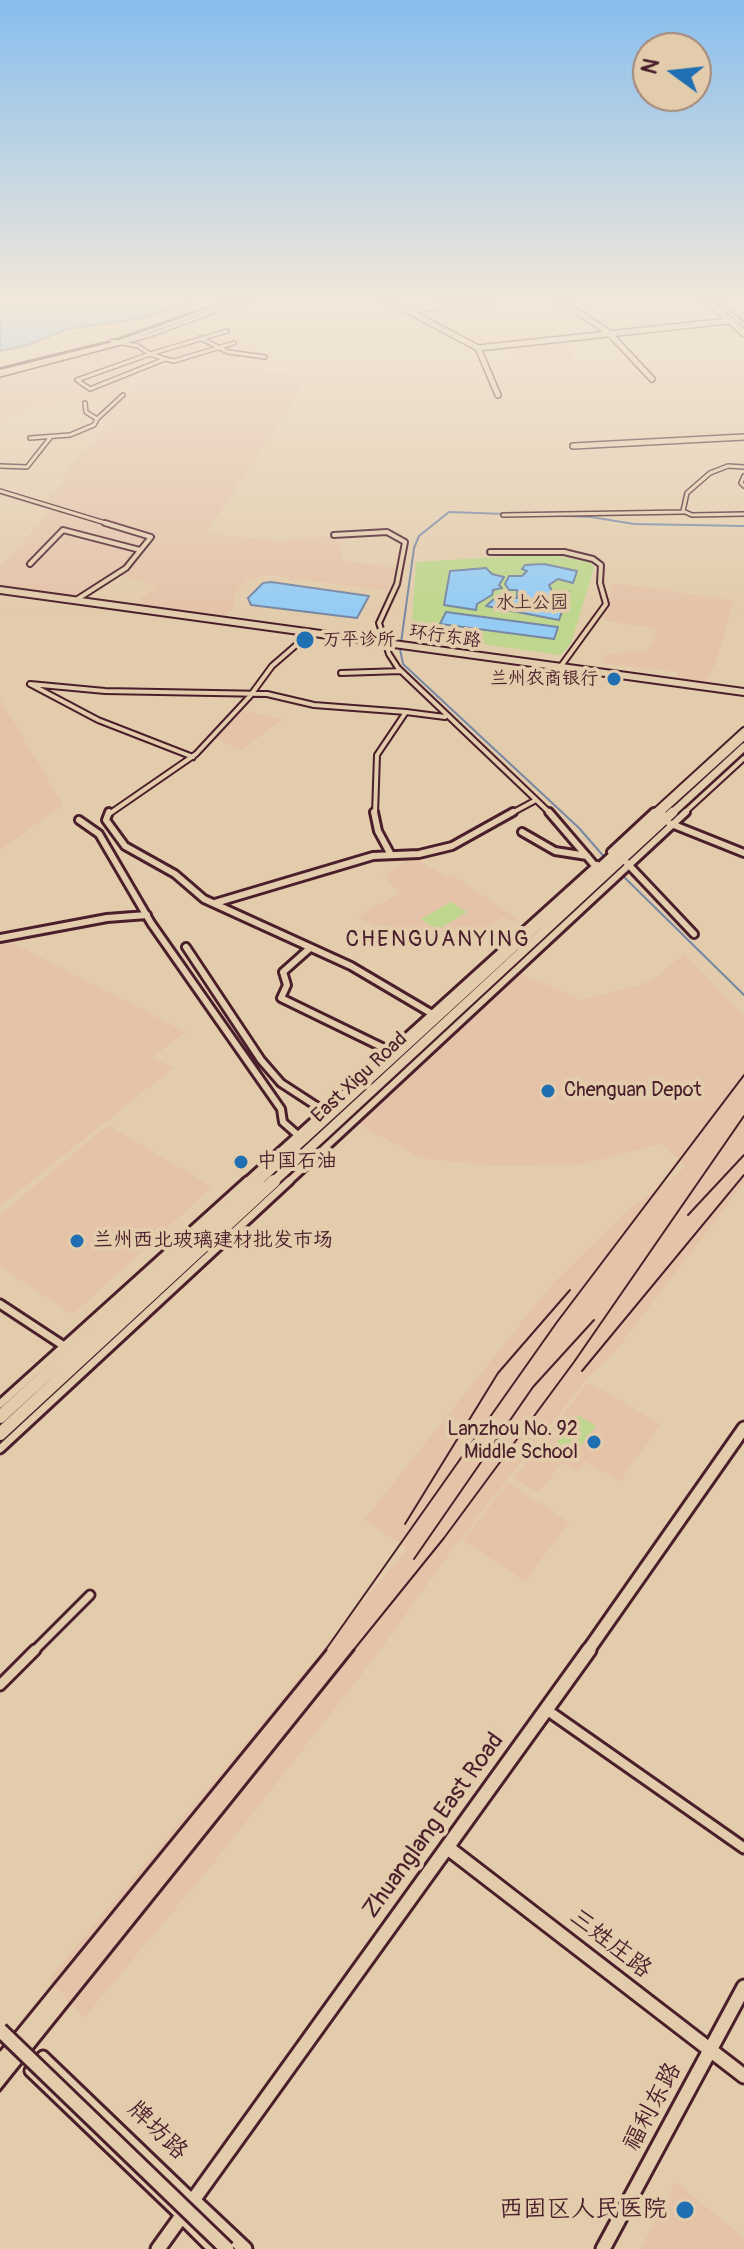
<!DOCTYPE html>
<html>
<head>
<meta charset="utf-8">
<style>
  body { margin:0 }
  #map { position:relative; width:744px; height:2249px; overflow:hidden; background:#e3ccac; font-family:Pangolin,sans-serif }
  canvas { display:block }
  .north { position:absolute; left:632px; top:32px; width:80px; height:80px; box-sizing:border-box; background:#e3ccac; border:2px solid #a68778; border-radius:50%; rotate:285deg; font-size:22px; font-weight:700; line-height:32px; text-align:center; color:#4a1f2b }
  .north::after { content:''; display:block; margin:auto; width:28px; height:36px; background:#1f6fb2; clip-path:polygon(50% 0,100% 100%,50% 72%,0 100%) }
</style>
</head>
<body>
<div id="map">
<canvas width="744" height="2249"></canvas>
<div class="north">N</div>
</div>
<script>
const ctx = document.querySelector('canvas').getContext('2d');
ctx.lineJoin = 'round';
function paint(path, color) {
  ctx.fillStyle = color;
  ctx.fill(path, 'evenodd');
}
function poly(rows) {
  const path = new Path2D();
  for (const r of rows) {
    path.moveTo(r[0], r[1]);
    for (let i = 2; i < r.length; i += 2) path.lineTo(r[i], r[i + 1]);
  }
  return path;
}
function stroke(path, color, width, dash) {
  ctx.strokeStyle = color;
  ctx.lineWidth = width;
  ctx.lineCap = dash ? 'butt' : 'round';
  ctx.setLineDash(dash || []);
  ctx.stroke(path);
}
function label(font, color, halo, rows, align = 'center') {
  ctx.font = font + ' Pangolin,"LXGW WenKai TC",sans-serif';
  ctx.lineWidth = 8;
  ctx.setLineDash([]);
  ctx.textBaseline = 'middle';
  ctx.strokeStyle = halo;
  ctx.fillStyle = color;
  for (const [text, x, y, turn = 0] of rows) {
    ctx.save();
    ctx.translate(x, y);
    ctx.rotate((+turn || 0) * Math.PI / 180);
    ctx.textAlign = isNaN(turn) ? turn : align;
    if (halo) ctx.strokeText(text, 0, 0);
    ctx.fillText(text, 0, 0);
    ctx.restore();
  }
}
paint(poly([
  [486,306,550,339,489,345,474,342,427,317],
  [222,328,258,349,221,366,291,374,302,389,206,533,280,541,325,536,340,543,342,560,396,568,387,591,267,575,248,580,236,591,233,599,236,607,223,618,130,606,157,586,119,575,157,538,47,501,67,479,62,476,108,424,98,423,149,368,183,361,210,364,182,360,145,366,112,400,38,406,0,420,0,377,105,350,169,329,192,338],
  [571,341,574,364,538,370,526,370,506,348],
  [54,508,147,539,122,567,76,597,0,587,0,566],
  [613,583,734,600,715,665,705,683,676,680,677,672,603,663,606,654,647,651,659,629,603,620],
  [0,699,63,805,0,850],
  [240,709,283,719,242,750,215,739],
  [412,857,450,878,453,875,519,920,514,923,502,917,481,934,476,931,467,936,455,930,419,952,357,917,401,893,383,876],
  [6,939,185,1032,153,1057,173,1068,0,1206,0,943],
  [684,953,744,1016,744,1183,614,1353,585,1381,457,1543,376,1656,216,1860,84,2018,49,1979,407,1549,364,1520,552,1284,630,1208,686,1167,662,1144,583,1164,496,1166,420,1158,352,1120,520,973,581,1000,638,986,660,975],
  [108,1125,212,1187,72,1315,0,1267,0,1215],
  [588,1382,661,1424,620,1481,585,1461,577,1471,562,1463,539,1493,514,1478],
  [508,1483,569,1522,525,1581,463,1540],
  [676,2182,744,2238,744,2249,640,2249]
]), '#e4c3a9');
paint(poly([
  [547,554,591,562,594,568,571,643,561,655,411,634,416,562],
  [451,902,467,912,437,930,421,919],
  [578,1415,596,1426,575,1453,557,1442]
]), '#bed68d');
const water = poly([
  [0,297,204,297,138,319,67,329,28,345,0,351,0,297],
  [544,564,577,571,573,583,558,579,549,585,553,593,569,592,559,620,486,606,495,598,517,598,517,590,509,590,505,584,509,576,522,576,527,571,522,569,525,565,544,564],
  [486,568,492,574,504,577,499,585,502,588,493,590,492,595,477,604,476,610,444,605,450,571,486,568],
  [263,583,271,582,369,596,357,618,251,605,248,598,263,583],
  [446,612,558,627,554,639,440,624,446,612]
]);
paint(water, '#95ccf4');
stroke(water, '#7787a4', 2);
stroke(poly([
  [401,643,414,548,419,536,449,512,591,517,634,524,744,526],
  [400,649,403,664,579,828,606,859],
  [622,875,744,995]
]), '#7787a4', 2);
const streetFar4 = poly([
  [712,297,744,325],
  [200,338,228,352,265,357],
  [112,341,138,346,150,354,227,331],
  [150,354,165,359,90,389,77,380,150,354],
  [165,359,174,361,234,343],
  [0,375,150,335,253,297],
  [85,403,86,412,97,419,123,395],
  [30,438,70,435,94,425,97,419],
  [0,466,27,467,50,438],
  [744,467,728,466,710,473,687,493,683,511,692,515,744,514],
  [744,476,741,483,744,486],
  [0,491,112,525],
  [503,515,684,512]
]);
const streetFar3 = poly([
  [334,535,387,532,405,542,397,584,379,623,389,654,398,668,551,814],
  [490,552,564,552,593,559,601,565,600,583,606,604,561,666],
  [30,564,63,530,140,550],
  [76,600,126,568,151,537,105,523],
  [341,673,401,671],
  [406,712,445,717],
  [193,757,98,720,30,684,105,691,267,694,314,705,406,712,377,755,375,814],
  [109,814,196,754,250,696,272,666,310,633],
  [510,814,536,800],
  [652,814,744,730],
  [683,814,744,758]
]);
const streetFar2 = poly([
  [109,812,106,820,125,846,175,874,204,899,351,966,434,1015],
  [374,812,378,831,391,855],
  [549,812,597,868],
  [79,820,99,834,151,923,281,1109,283,1122,300,1137],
  [669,823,744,853],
  [522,832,555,851,587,856],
  [611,852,654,812],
  [625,861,694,934],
  [215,903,373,856,419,854,452,846,513,812],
  [0,938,107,918,147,915],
  [186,947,261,1060,281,1083,324,1111],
  [310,948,283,972,287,985,281,998,390,1051],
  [245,1183,597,865],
  [287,1183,686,812]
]);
const streetFar1 = poly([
  [0,1304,67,1348],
  [0,1404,247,1181],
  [0,1449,289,1181],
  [33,1652,90,1595]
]);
const street = poly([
  [0,1685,35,1650],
  [547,1710,744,1848],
  [180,2215,30,2071,43,2056,193,2200]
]);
const secondaryFar3 = poly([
  [382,297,478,348,498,395],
  [556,297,609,333,652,379],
  [408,311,493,297],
  [478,348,738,320],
  [573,446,744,437]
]);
const secondaryFar2 = poly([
  [0,590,744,692]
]);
const secondaryFar1 = poly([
  [587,1652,744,1428]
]);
const secondary = poly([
  [448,1848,744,2076],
  [193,2200,245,2249],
  [181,2215,215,2249],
  [158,2249,589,1650],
  [603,2249,744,1987]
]);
const primaryFar3 = poly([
  [703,297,744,333]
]);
const primaryFar2 = poly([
  [658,814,744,736],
  [671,814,744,747]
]);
const primaryFar1 = poly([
  [256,1183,661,812],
  [272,1183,673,812]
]);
const primary = poly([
  [0,1417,258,1181],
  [0,1434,274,1181]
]);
const highway = poly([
  [240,297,248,297,118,344,0,374,0,370,114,342,240,297]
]);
stroke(streetFar4, '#4a1f2b', 6);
stroke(streetFar3, '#4a1f2b', 8);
stroke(streetFar2, '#4a1f2b', 12);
stroke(streetFar1, '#4a1f2b', 13);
stroke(street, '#4a1f2b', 15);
stroke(secondaryFar3, '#4a1f2b', 8);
stroke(secondaryFar2, '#4a1f2b', 10);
stroke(secondaryFar1, '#4a1f2b', 17);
stroke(secondary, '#4a1f2b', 19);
stroke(primaryFar3, '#4a1f2b', 9);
stroke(primaryFar2, '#4a1f2b', 11);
stroke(primaryFar1, '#4a1f2b', 15);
stroke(primary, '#4a1f2b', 18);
stroke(highway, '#4a1f2b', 6);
stroke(streetFar4, '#e3ccac', 3);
stroke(streetFar3, '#e3ccac', 4);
stroke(streetFar2, '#e3ccac', 6);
stroke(streetFar1, '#e3ccac', 7);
stroke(street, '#e3ccac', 9);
stroke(secondaryFar3, '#e3ccac', 5);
stroke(secondaryFar2, '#e3ccac', 6);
stroke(secondaryFar1, '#e3ccac', 11);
stroke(secondary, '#e3ccac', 13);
stroke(primaryFar3, '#e3ccac', 6);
stroke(primaryFar2, '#e3ccac', 7);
stroke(primaryFar1, '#e3ccac', 9);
stroke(primary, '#e3ccac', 12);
paint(highway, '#e3ccac');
stroke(poly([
  [688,1215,744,1155],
  [582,1371,744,1175],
  [405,1524,498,1373,570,1290],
  [414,1559,533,1387,594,1320],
  [324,1652,557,1322,744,1075],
  [352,1652,444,1538,574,1362,744,1116]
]), '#4a1f2b', 2);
stroke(poly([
  [0,2050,326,1650],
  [0,2091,354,1650]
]), '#4a1f2b', 3);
const secondaryBridge = poly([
  [0,2030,227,2249]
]);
stroke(secondaryBridge, '#4a1f2b', 19, []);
stroke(secondaryBridge, '#e3ccac', 13);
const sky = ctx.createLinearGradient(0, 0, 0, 612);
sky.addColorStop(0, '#87beed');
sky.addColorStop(0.49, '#f2e8da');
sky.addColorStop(1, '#f2e8da00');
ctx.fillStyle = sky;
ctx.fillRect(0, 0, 744, 612);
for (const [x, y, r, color] of [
  [305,640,10,"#1f6fb2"],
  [614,679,8,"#1f6fb2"],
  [548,1091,8,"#1f6fb2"],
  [241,1162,8,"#1f6fb2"],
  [77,1241,8,"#1f6fb2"],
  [594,1442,8,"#1f6fb2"],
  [685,2210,10,"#1f6fb2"]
]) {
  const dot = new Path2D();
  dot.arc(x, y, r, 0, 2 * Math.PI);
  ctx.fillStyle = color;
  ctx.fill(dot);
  stroke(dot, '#e3ccac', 3);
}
label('18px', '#563135', '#e3ccac', [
  ["水上公园",532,603]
]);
label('18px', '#4a1f2b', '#e3ccac', [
  ["环行东路",445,637,8]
]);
label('18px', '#4a1f2b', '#e3ccac', [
  ["万平诊所",323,640],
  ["兰州农商银行",598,679,"right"]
], 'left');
label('20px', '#4a1f2b', '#e3ccac', [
  ["East Xigu Road",360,1078,-43]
]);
label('20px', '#4a1f2b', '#e3ccac', [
  ["Chenguan Depot",564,1091],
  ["中国石油",257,1162],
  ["兰州西北玻璃建材批发市场",93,1241],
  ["Lanzhou No. 92",578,1430,"right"],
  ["Middle School",578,1453,"right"]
], 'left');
ctx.letterSpacing = '2px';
label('22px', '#4a1f2b', '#e3ccac', [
  ["CHENGUANYING",438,940]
]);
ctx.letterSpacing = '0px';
label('24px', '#4a1f2b', '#e3ccac', [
  ["Zhuanglang East Road",434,1826,-54],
  ["三姓庄路",610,1944,38],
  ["福利东路",653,2107,-62],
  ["牌坊路",157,2131,44]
]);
label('24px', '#4a1f2b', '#e3ccac', [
  ["西固区人民医院",667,2210]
], 'right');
</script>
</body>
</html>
